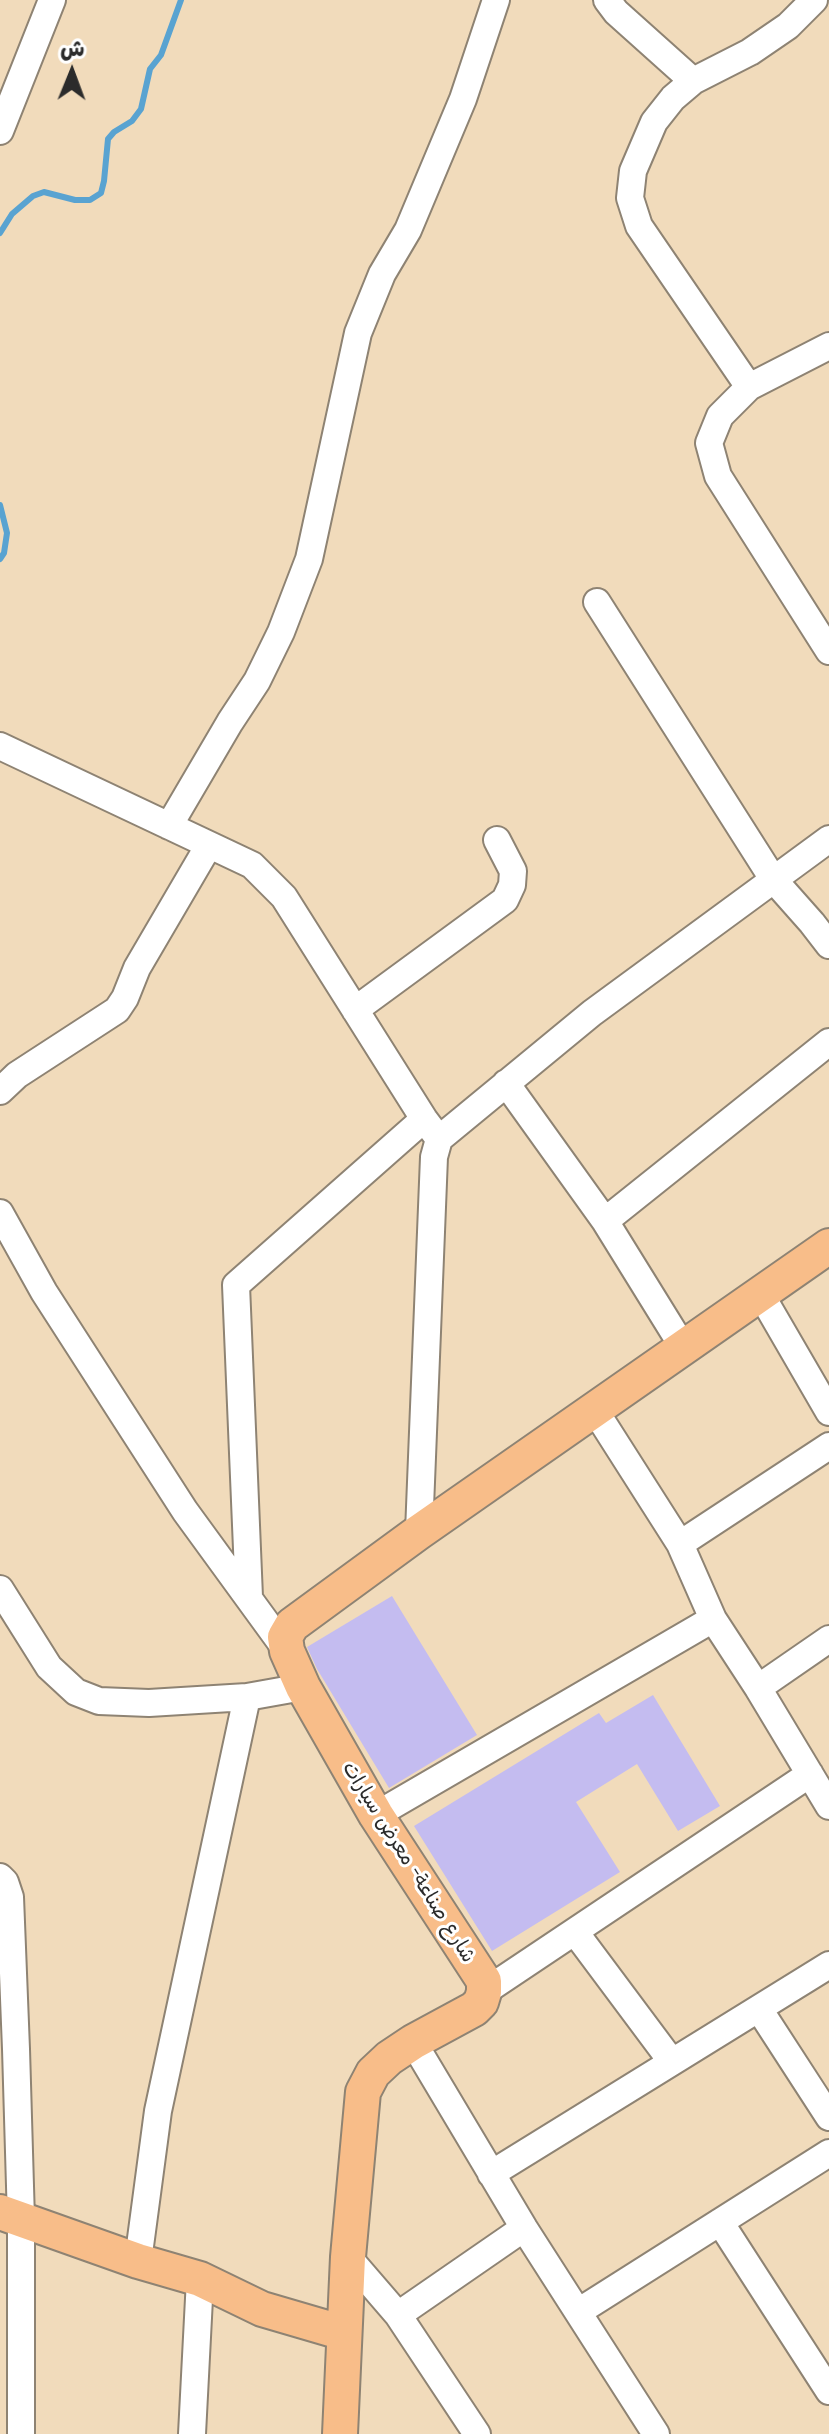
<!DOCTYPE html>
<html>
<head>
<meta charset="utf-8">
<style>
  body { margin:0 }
  #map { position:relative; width:829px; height:2434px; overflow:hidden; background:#f1dbbb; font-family:Mali,"Playpen Sans Arabic",sans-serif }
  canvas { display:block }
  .north { position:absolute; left:32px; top:32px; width:80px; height:80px; -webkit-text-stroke:6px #fff; paint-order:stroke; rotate:1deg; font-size:22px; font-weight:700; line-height:32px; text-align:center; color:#2b2b2b }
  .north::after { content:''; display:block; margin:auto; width:28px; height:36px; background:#2b2b2b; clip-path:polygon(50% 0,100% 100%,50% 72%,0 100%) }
</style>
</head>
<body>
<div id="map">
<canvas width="829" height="2434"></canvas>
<div class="north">ش</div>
</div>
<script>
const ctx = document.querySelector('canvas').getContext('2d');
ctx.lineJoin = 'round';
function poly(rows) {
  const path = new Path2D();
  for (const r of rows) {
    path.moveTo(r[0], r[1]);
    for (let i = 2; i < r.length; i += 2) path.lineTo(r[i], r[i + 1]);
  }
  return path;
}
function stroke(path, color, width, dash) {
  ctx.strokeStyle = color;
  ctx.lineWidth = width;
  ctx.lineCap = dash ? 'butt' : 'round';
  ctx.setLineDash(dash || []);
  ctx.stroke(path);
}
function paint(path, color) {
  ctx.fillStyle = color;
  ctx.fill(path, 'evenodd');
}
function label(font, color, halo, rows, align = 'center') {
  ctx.font = font + ' Mali,"Playpen Sans Arabic",sans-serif';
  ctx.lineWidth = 6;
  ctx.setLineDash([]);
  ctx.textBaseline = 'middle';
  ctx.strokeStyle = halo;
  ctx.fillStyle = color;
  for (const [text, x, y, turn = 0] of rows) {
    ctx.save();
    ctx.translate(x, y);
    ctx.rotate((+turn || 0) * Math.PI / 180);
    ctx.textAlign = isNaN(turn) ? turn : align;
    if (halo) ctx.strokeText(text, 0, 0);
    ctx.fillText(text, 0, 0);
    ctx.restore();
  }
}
stroke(poly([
  [0,233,12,214,33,196,44,192,75,200,90,200,101,193,104,181,108,139,114,132,132,121,141,109,150,69,161,55,181,0],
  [0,505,7,533,4,553,0,559]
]), '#59a3d1', 6);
paint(poly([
  [392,1596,477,1735,389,1788,317,1669,307,1647],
  [653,1695,720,1806,678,1831,637,1764,576,1802,620,1872,492,1951,414,1826,599,1713,606,1723]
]), '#c4bcf0');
const minor = poly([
  [607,0,616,12,693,81],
  [0,131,52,0],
  [829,346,749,387,720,416,709,443,718,476,829,651],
  [749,387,639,226,630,198,633,171,654,122,673,98,693,81,750,52,788,26,814,0],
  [597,602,773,879,812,923,829,945],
  [0,746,252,865,284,897,424,1119,439,1139],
  [169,826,230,722,257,681,281,632,309,559,358,333,382,274,408,230,463,99,496,0],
  [355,1010,505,900,512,885,513,871,497,840],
  [506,1083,605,1221,683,1347],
  [0,1091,17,1075,117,1010,125,998,137,968,209,845],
  [0,1213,44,1292,185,1511,287,1651],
  [605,1221,829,1042],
  [760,1293,829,1412],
  [594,1409,680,1544,713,1619,758,1688,829,1806],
  [419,1532,434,1157,439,1139,592,1013,829,839],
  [680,1544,829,1446],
  [0,1589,49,1667,76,1692,99,1701,149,1703,247,1697,303,1687],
  [249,1597,236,1285,424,1119],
  [758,1688,829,1639],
  [376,1815,713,1619],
  [0,1877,5,1882,10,1897,16,2049,21,2220,21,2434],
  [575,1932,672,2062],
  [484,1992,810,1774],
  [759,2009,829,2117],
  [413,2042,524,2228,656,2434],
  [491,2174,829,1965],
  [720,2222,829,2391],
  [348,2257,398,2315,477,2434],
  [138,2261,158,2111,247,1697],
  [578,2312,829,2153],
  [398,2315,524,2228],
  [192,2434,200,2279]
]);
const major = poly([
  [0,2212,138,2261,200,2279,262,2309,344,2333],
  [340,2434,348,2257,363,2092,373,2073,389,2058,413,2042,474,2009,481,2002,484,1992,484,1981,376,1815,303,1687,287,1651,285,1637,292,1625,419,1532,829,1246]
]);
stroke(minor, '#8e8373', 30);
stroke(major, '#8e8373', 38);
stroke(minor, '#fff', 26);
stroke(major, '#f8bd89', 34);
label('20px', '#2b2b2b', '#fff', [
  ["شارع صناعة- معرض سيارات",409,1862,58]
]);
</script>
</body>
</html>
